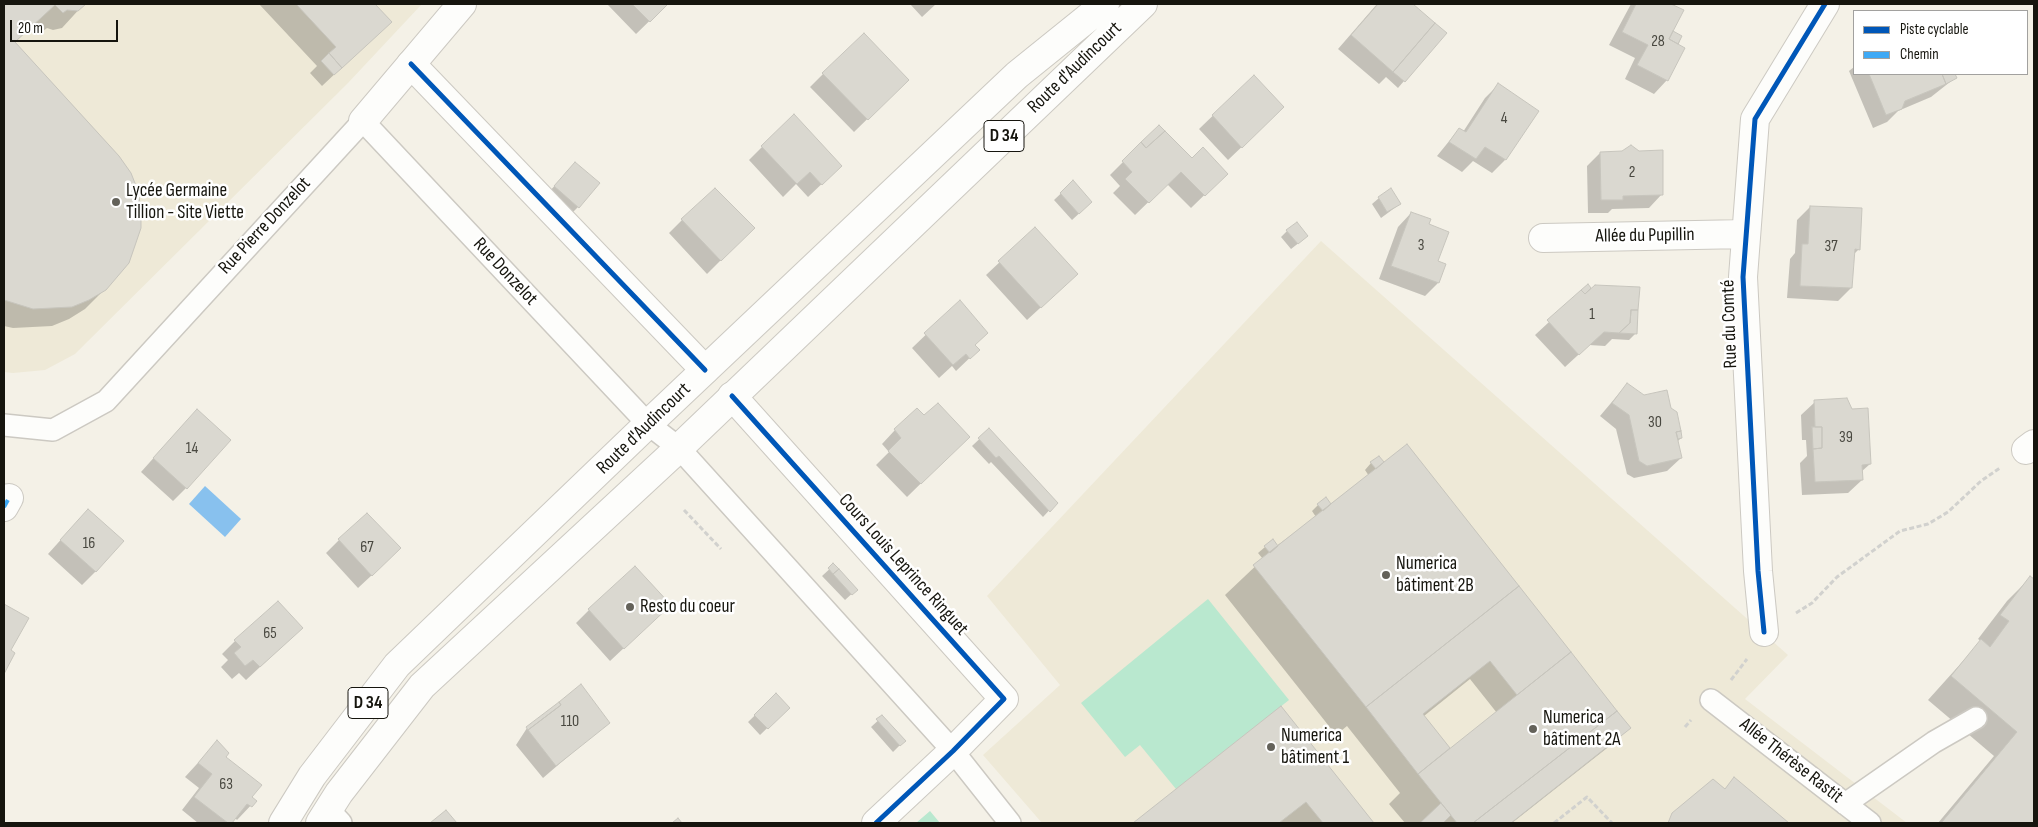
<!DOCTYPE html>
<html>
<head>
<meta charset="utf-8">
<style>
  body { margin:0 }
  #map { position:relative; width:2038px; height:827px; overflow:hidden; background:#f4f1e7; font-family:"Sofia Sans Condensed",sans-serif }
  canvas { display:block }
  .frame { position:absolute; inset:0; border:5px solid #16150e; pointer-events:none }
  .legend { position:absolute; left:1853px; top:10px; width:175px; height:65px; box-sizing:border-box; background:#fff; border:1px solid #a2a19f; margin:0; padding:6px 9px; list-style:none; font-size:15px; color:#16150e }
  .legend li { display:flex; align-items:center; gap:10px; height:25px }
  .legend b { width:25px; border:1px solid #a2a19f }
  .scale { position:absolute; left:10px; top:20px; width:108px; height:22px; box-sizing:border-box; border:2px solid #16150e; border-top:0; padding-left:6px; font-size:15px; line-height:18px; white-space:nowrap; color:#16150e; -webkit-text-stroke:4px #fff; paint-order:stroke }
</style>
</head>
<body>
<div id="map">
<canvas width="2038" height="827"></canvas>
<div class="frame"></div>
<ul class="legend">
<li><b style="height:6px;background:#0057b8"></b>Piste cyclable</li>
<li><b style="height:6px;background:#3fa9f5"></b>Chemin</li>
</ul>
<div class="scale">20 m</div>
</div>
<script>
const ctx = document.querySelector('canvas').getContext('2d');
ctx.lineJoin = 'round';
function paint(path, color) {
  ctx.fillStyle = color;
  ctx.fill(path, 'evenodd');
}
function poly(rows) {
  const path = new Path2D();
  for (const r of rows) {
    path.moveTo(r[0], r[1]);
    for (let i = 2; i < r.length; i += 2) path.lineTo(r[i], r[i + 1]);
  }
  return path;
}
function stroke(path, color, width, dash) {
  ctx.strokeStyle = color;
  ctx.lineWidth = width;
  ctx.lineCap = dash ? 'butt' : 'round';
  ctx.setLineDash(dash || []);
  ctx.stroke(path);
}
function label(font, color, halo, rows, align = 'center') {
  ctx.font = font + ' "Sofia Sans Condensed",sans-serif';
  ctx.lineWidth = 5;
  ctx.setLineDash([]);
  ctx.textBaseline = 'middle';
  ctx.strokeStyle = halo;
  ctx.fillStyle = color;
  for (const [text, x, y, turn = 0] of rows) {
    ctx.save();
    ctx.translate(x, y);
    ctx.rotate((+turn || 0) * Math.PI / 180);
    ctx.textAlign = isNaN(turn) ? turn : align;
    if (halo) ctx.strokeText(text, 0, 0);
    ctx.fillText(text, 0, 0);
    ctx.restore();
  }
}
paint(poly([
  [4,4,422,4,348,83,75,354,45,370,13,373,4,372],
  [1321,241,1788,655,1745,699,1907,823,1042,823,983,755,1060,685,987,596]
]), '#eee9d7');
paint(poly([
  [1208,599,1289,700,1176,789,1140,745,1125,757,1081,703],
  [930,811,940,823,916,823]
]), '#b9e8cf');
paint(poly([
  [205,486,241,519,225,537,189,504]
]), '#88c1ee');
paint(poly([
  [4,4,84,4,62,28,53,30,47,28,43,31,35,23,14,43,105,289,85,309,69,319,52,326,13,328,4,326],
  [259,4,373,4,390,22,322,86,310,73,317,66],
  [607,4,667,4,636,34],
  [910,4,936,4,922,17],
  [1377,4,1411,4,1434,24,1404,81,1398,88,1386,77,1379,84,1338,49],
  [1668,4,1682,11,1671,32,1681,37,1667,80,1654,94,1625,79,1635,58,1609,45,1631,4],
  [1854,67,1854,74,1954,74,1955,78,1931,97,1898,111,1887,122,1873,128,1849,71],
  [823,74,894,93,854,132,810,87],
  [1254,76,1269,121,1228,160,1199,129],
  [1498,85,1505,160,1492,173,1473,161,1462,172,1437,156,1459,129,1463,132,1485,98],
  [794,115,827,179,808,197,796,184,783,197,749,160],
  [1159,126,1192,160,1226,174,1191,208,1167,184,1135,215,1113,193,1120,186,1110,175],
  [1600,153,1662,194,1649,208,1612,209,1608,213,1588,213,1587,166],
  [569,170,578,207,572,213,548,193],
  [1073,182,1084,209,1072,220,1054,200],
  [1379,198,1400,204,1381,218,1372,204],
  [1810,207,1859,249,1853,255,1851,288,1838,301,1787,298,1790,259,1795,253,1797,220],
  [1411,213,1428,225,1437,262,1444,265,1438,283,1425,296,1379,279,1398,227],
  [682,220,753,228,707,274,669,233],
  [1035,229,1063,287,1027,320,986,275],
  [1287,231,1300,242,1291,249,1281,237],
  [1588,286,1636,333,1629,340,1612,339,1605,346,1589,345,1565,367,1535,335],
  [960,302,974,345,978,350,956,371,952,366,939,378,912,348],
  [1627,384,1643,396,1670,408,1681,438,1677,442,1681,458,1667,471,1634,478,1627,474,1616,429,1600,416],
  [1815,402,1870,464,1861,472,1862,480,1848,493,1802,495,1800,463,1807,456,1806,440,1802,440,1801,415],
  [184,424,186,488,173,501,141,472],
  [895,430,955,450,907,497,876,465,889,452,882,444],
  [989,430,1056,503,1043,517,991,462,989,464,972,446],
  [1382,462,1518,586,1629,728,1616,741,1512,823,1405,823,1389,804,1400,793,1347,726,1336,735,1225,595,1263,559,1258,553,1265,547,1271,550,1316,517,1312,511,1318,505,1325,508,1369,476,1365,470,1371,463],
  [1470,679,1497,713,1444,754,1424,716],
  [75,524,96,571,82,585,48,554],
  [339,540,386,562,358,588,326,553],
  [834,565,856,590,845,600,822,576],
  [2030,578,2034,581,2034,823,1938,823,1994,756,1928,700,1981,641,1978,639,2007,601],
  [4,605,27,619,10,650,14,654,4,671],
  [589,610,656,618,610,661,576,623],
  [235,641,288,641,246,680,239,673,232,679,221,667,228,660,222,654],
  [776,695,788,708,760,735,748,722],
  [1281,707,1372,823,1135,823],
  [882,717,904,741,893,752,871,727],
  [608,722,543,778,516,745,527,728],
  [217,742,224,757,255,801,237,820,235,818,230,823,198,823,182,810,199,788,185,777],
  [1735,779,1787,823,1666,823,1724,790]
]), '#0003');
const building = poly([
  [4,4,86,4,78,11,67,10,63,13,55,5,15,42,119,156,131,173,138,191,141,209,141,228,129,263,106,290,89,300,72,307,33,309,4,300,4,4],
  [296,4,375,4,392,22,342,68,329,53,336,47,296,4],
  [632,4,668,4,650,22,632,4],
  [1378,4,1413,4,1435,23,1393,72,1351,35,1378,4],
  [1636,4,1671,4,1684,10,1669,39,1685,48,1668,81,1637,65,1648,45,1622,32,1636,4],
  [1435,23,1447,33,1405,82,1393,72,1435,23],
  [1673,31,1682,36,1678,44,1669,39,1673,31],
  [864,33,909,80,868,120,822,73,864,33],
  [329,53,342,68,334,75,321,61,329,53],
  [1869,74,1942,74,1946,84,1905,101,1902,109,1886,115,1869,74],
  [1942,74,1955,74,1957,78,1946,84,1942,74],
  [1254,75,1284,107,1242,148,1212,115,1254,75],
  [1498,83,1539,111,1506,160,1485,147,1476,159,1449,142,1459,128,1466,132,1498,83],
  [794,114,842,166,822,185,810,172,797,184,761,146,794,114],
  [1159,125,1165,131,1146,148,1141,142,1159,125],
  [1165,131,1192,158,1203,147,1228,174,1205,196,1181,172,1149,203,1125,179,1132,172,1122,161,1141,142,1146,148,1165,131],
  [1631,145,1639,151,1663,150,1663,195,1623,196,1623,200,1601,200,1600,152,1622,151,1631,145],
  [575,162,600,183,579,208,554,186,575,162],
  [1073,180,1092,202,1079,214,1060,193,1073,180],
  [715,188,755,228,721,261,681,219,715,188],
  [1391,188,1401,204,1387,212,1378,197,1391,188],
  [1810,206,1862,208,1860,250,1855,249,1852,288,1800,286,1802,244,1808,244,1810,206],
  [1411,212,1431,219,1429,224,1449,232,1438,261,1446,264,1439,283,1391,266,1411,212],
  [1297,222,1308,236,1298,244,1286,230,1297,222],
  [1035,227,1078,274,1041,308,998,261,1035,227],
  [1588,284,1591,288,1585,294,1581,290,1588,284],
  [1595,285,1640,287,1638,310,1631,310,1630,323,1619,333,1604,332,1579,355,1547,320,1581,290,1585,294,1595,285],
  [960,300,988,333,975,345,980,350,970,359,966,354,953,365,924,333,960,300],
  [1631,310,1638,310,1637,334,1619,333,1630,323,1631,310],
  [1627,383,1644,395,1667,390,1671,408,1677,412,1681,431,1676,432,1682,458,1647,466,1639,461,1629,415,1612,403,1627,383],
  [1847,398,1852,409,1868,408,1871,464,1862,465,1863,480,1815,482,1813,449,1822,448,1822,427,1815,427,1814,400,1847,398],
  [938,403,970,437,921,484,888,451,901,438,894,429,917,408,924,415,938,403],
  [197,409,231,440,187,489,153,458,197,409],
  [1812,427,1822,427,1822,448,1813,449,1812,427],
  [989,428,1058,503,1050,512,999,456,996,458,978,438,989,428],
  [1681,431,1682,438,1678,439,1676,432,1681,431],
  [1407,444,1519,586,1366,707,1253,565,1407,444],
  [1379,456,1384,462,1376,469,1370,462,1379,456],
  [1326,497,1331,504,1323,511,1317,504,1326,497],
  [88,509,124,541,96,572,60,540,88,509],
  [367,513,401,548,372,576,338,539,367,513],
  [1273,539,1278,546,1270,553,1264,546,1273,539],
  [833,563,839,569,833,574,828,568,833,563],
  [635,566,671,605,624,649,588,609,635,566],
  [839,569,858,590,852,595,833,574,839,569],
  [2030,576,2034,579,2034,823,1944,823,1942,822,2017,732,1951,676,1981,639,1990,647,2009,621,2000,615,2030,576],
  [1519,586,1571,652,1517,695,1490,661,1423,714,1450,748,1418,774,1366,707,1519,586],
  [278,601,303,628,260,667,253,660,245,666,234,653,241,647,234,640,278,601],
  [4,604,29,618,11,650,15,653,4,674,4,604],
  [1571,652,1617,711,1473,823,1457,823,1418,774,1571,652],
  [581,684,610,723,556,766,528,730,561,705,559,702,581,684],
  [776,693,790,708,768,729,754,715,776,693],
  [559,702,561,705,528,730,526,727,559,702],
  [1281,706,1374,823,1323,823,1306,802,1279,823,1133,823,1281,706],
  [1617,711,1631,728,1511,823,1473,823,1617,711],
  [882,715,906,741,900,746,876,719,882,715],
  [217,740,229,753,226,757,262,785,252,797,257,801,252,807,247,804,232,823,228,823,194,797,212,774,198,763,217,740],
  [1734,777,1789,823,1668,823,1672,813,1713,779,1725,789,1734,777],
  [1441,803,1451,815,1443,823,1420,823,1441,803],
  [446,810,457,823,430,823,446,810],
  [678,818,682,823,672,823,678,818]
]);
paint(building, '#dad8d0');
stroke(building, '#c7c5bd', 1);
const lane = poly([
  [4,425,53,430,106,401,363,121,648,424,679,448,953,751,1010,823],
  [1711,700,1870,823],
  [1845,804,1934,742,1976,718],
  [328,809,341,823]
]);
const street = poly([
  [363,121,462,4],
  [1543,238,1746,234],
  [2026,450,2034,444],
  [4,507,9,498],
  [1764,632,1758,571,1743,277,1755,119,1825,4],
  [876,823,953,751]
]);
const secondary = poly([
  [411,64,705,370],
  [732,396,1004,699,953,751]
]);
const primary = poly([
  [283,823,312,776,397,665,648,424,1017,75,1105,4],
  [320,823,339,793,422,686,679,448,1143,4]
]);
stroke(lane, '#ccc9c2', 24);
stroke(street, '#ccc9c2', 30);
stroke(secondary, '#ccc9c2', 30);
stroke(primary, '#ccc9c2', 30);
stroke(poly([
  [684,510,721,549],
  [1796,613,1812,603,1837,577,1900,531,1928,524,1948,512,1981,481,2000,468],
  [1731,680,1747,659],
  [1685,727,1691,720],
  [1554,823,1587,797,1612,823]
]), '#d1d1ce', 3, [5, 2.5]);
stroke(lane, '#fdfdfb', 21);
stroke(street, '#fdfdfb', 28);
stroke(secondary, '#fdfdfb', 28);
stroke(primary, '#fdfdfb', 28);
stroke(poly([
  [4,507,9,498]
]), '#3fa9f5', 4, [8, 4]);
stroke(poly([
  [411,64,705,370],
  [732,396,1004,699,953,751,876,823],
  [1764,632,1758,571,1743,277,1755,119,1825,4]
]), '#0057b8', 5);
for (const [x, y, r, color] of [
  [116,202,5,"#64625a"],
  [1386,575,5,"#64625a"],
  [630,607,5,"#64625a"],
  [1533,729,5,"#64625a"],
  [1271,747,5,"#64625a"]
]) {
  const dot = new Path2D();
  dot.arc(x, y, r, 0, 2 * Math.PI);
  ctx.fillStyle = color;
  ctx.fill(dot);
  stroke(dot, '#fff', 2);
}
label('16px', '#494840', null, [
  ["28",1658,42],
  ["4",1504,119],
  ["2",1632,173],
  ["3",1421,246],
  ["37",1831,247],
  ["1",1592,315],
  ["30",1655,423],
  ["39",1846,438],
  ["14",192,449],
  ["16",89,544],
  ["67",367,548],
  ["65",270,634],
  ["110",570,722],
  ["63",226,785]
]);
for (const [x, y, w] of [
  [1004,136,40],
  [368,703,40]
]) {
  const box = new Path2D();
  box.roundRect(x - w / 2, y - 15.5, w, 31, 4);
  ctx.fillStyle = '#fff';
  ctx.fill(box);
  stroke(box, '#16150e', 1);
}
label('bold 18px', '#16150e', null, [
  ["D 34",1004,136],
  ["D 34",368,703]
]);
label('19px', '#16150e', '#fff', [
  ["Route d'Audincourt",1075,68,-44],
  ["Rue Pierre Donzelot",265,226,-47],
  ["Allée du Pupillin",1645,236,-1],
  ["Rue Donzelot",505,272,47],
  ["Rue du Comté",1730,324,-92],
  ["Route d'Audincourt",644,429,-44],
  ["Cours Louis Leprince Ringuet",903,565,48],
  ["Allée Thérèse Rastit",1791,761,38]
]);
label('19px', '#16150e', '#fff', [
  ["Lycée Germaine",126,191],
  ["Tillion - Site Viette",126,213],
  ["Numerica",1396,564],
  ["bâtiment 2B",1396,586],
  ["Resto du coeur",640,607],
  ["Numerica",1543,718],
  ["bâtiment 2A",1543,740],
  ["Numerica",1281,736],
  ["bâtiment 1",1281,758]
], 'left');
</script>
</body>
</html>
